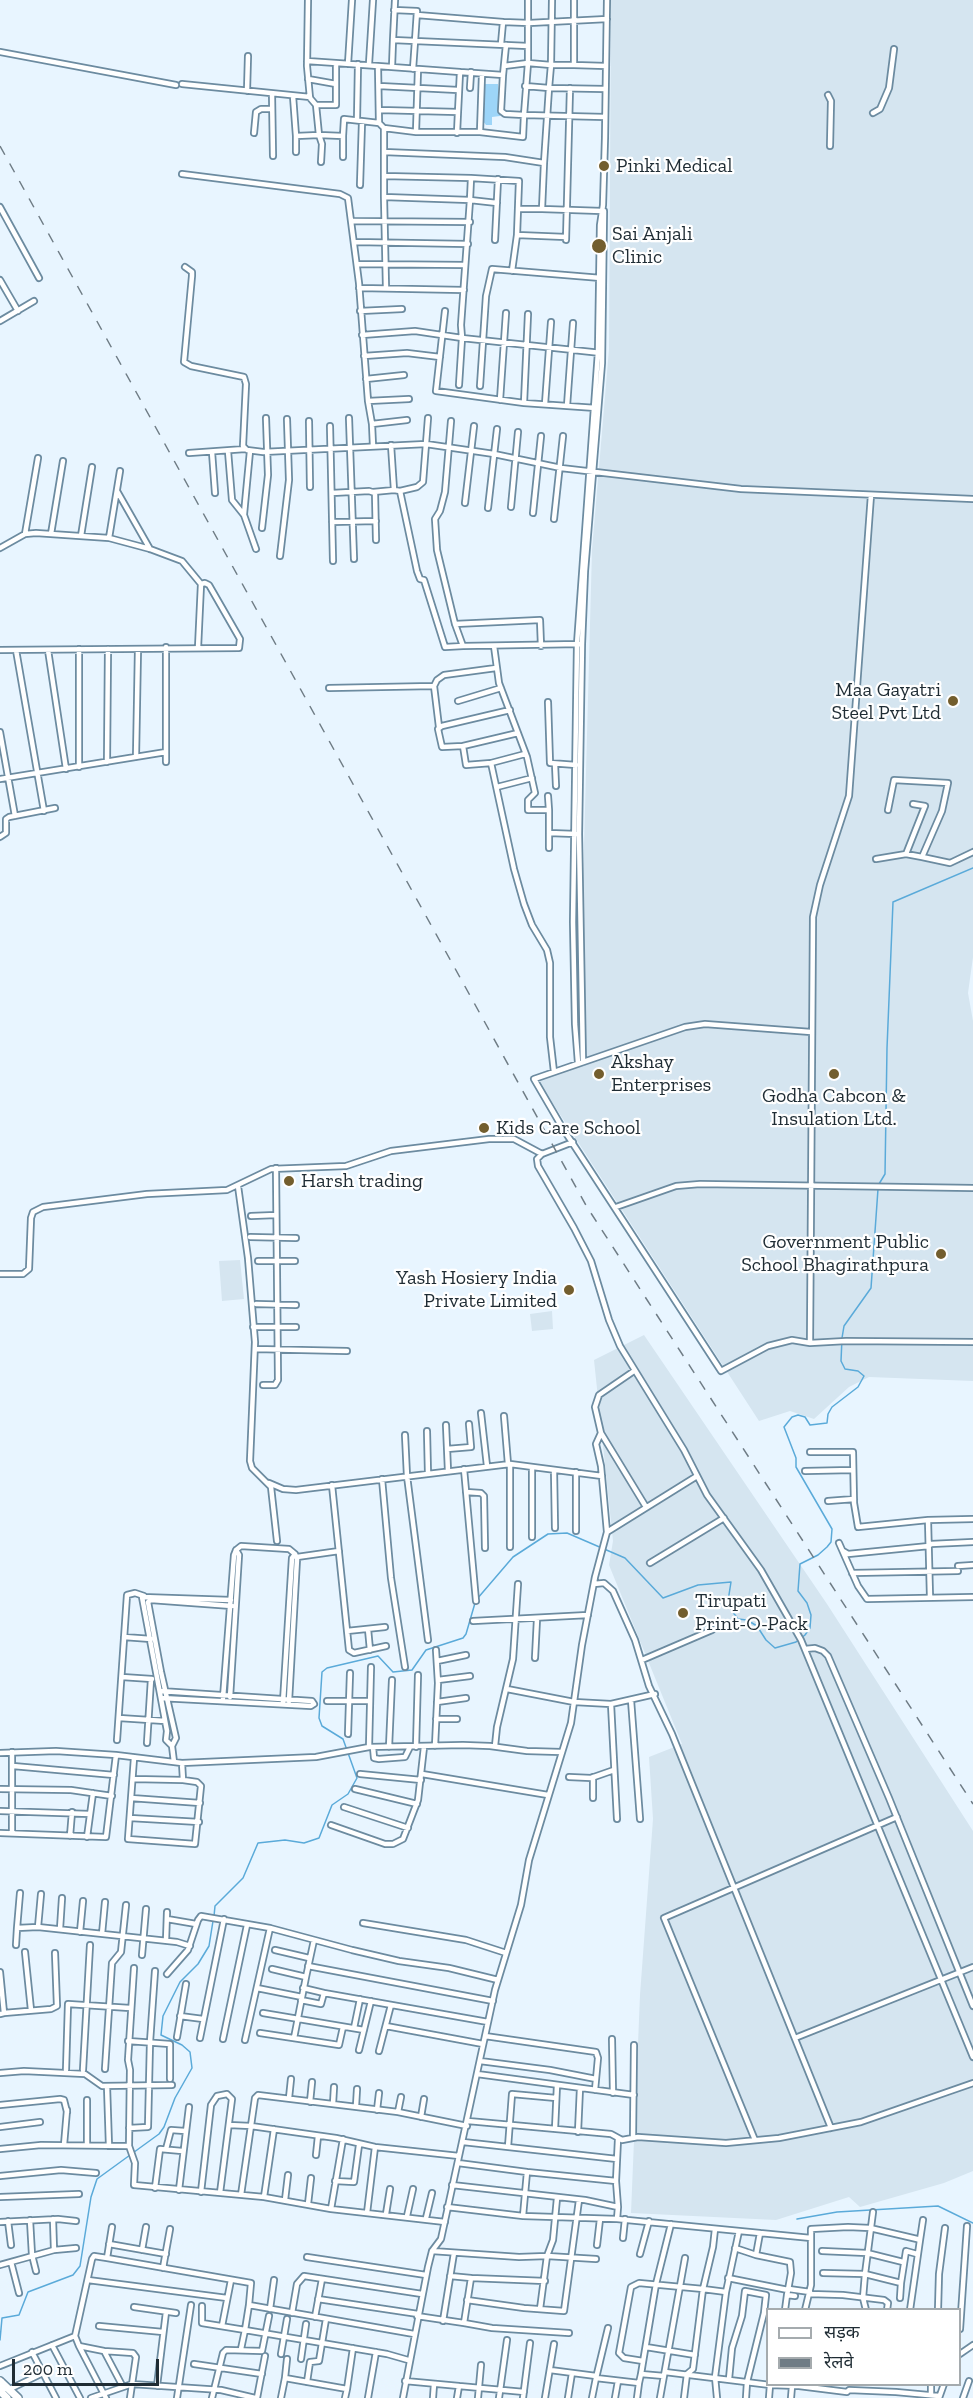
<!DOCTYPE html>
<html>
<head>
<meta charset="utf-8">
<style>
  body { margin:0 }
  #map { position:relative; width:973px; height:2398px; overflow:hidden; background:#e8f5ff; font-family:"Zilla Slab","Noto Sans Devanagari",serif }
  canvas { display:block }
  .legend { position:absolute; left:766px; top:2308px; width:195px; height:78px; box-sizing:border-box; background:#fff; border:2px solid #a5abae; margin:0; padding:8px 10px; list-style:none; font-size:18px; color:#1f2c34 }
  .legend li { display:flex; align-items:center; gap:12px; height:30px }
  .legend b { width:30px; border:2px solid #a5abae }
  .scale { position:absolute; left:12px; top:2359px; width:147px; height:27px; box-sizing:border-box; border:3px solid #1f2c34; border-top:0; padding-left:8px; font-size:18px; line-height:21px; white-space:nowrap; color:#1f2c34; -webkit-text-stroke:4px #fff; paint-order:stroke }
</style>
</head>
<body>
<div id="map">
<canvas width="973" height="2398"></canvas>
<ul class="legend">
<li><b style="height:8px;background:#fff"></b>सड़क</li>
<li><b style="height:8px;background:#6f7c85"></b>रेलवे</li>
</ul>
<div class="scale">200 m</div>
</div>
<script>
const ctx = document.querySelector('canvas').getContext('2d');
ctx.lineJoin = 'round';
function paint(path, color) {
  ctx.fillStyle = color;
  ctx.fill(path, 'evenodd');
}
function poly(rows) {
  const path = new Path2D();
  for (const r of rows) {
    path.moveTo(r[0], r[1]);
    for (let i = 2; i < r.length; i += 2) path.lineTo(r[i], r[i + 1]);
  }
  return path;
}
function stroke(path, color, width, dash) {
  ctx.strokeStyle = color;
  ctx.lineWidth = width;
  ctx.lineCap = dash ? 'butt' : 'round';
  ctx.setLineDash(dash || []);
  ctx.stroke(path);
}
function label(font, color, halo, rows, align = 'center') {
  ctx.font = font + ' "Zilla Slab",serif';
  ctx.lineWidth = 4.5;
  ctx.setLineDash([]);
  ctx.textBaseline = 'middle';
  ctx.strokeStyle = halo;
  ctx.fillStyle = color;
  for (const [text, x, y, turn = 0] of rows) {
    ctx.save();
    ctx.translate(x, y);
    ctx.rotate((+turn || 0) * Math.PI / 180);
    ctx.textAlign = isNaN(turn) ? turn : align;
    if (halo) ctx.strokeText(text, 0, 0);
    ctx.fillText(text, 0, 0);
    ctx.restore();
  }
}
paint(poly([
  [611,0,973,0,973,957,968,993,973,1021,973,1381,869,1377,849,1387,814,1419,790,1411,759,1421,537,1079,584,1063,583,883,592,550,609,349],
  [240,1260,244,1299,222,1301,219,1261],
  [552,1311,553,1329,532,1331,530,1314],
  [644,1335,827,1604,973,1831,973,2171,944,2183,860,2207,849,2197,776,2220,631,2213,640,1995,653,1819,649,1757,682,1744,609,1565,613,1541,594,1360]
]), '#d5e5f0');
paint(poly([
  [484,84,498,84,500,116,492,117,492,125,486,125,482,120]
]), '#9dd5f8');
stroke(poly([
  [879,1184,885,1174,887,1048,893,902,973,868],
  [477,1599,513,1557,548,1534,567,1533,625,1558,663,1598,698,1585,731,1582,728,1601,732,1611,738,1619,747,1620,757,1626,766,1640,775,1648,796,1642,805,1635,810,1628,811,1615,807,1603,798,1591,800,1564,818,1555,827,1547,831,1542,832,1529,796,1467,796,1458,784,1427,792,1417,798,1415,805,1417,810,1425,827,1423,828,1414,832,1407,858,1387,864,1376,858,1371,845,1369,841,1361,842,1338,844,1326,871,1288,878,1189],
  [214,1916,215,1906,243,1878,258,1843,285,1840,304,1843,319,1838,332,1805,348,1794,357,1778,343,1739,322,1726,319,1718,322,1672,327,1668,378,1656,393,1672,412,1670,426,1650,463,1638,466,1634,475,1603],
  [797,2219,837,2212,938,2206,973,2223],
  [0,2340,2,2318,19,2315,28,2292,73,2275,80,2266,91,2197,97,2179,159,2134,164,2127,175,2098,192,2068,190,2052,182,2045,161,2035,163,2016,180,1982,198,1964,209,1946,213,1921]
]), '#5aaad9', 1.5);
const minor = poly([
  [308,0,307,66,310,98,316,105,319,135,343,136,344,119,379,123,384,128,384,152],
  [528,0,528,63,524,115,605,117],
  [552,0,551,65,574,65],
  [574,0,574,65,606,66],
  [394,10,417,11,415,41,528,46],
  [417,15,503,22],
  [393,40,395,0],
  [501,44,503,22,529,23,607,19],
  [0,52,176,85],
  [307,61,336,63,336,105,316,105],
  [336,63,378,66],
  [348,64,352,0],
  [369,64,373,0],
  [504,66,528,63,551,65,549,88,605,89],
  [392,67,393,40,415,41,413,69],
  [503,75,506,45],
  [308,79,336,84],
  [182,84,310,97],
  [379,86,458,90],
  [525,86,549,88,544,163],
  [470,88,471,72],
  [247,91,248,56],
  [272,94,273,156],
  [828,95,831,101,830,146],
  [293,96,296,136],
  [379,110,458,112,457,133],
  [873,113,880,109,889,88,894,49],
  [357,120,358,64],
  [379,123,378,66,460,72],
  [384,128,416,132,480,132,523,137,524,115,505,114,501,111,503,75,460,72,458,112],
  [416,132,418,69],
  [480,132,482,74],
  [254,133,256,112,261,109,272,109],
  [343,136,343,157],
  [296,152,296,136,319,135,322,144,321,162],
  [182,174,340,194,348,198,359,283,368,401],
  [384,176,471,178],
  [360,185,362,122],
  [384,197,386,288],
  [497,203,470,200,471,178,519,181,517,235,512,271],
  [0,207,39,278],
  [518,209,542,209],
  [353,221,470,222],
  [517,235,566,237],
  [495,240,498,179],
  [566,240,570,88],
  [355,242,468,244],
  [357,264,465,265],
  [185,267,192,272,192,276,184,362,191,366,244,377,246,384,243,446,247,450,263,452,426,444,494,454,561,468,741,489,973,499],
  [0,280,18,311],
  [359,288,464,290],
  [360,311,402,309],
  [445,311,436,391,524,403,596,408],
  [0,321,34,301],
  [362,335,415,331,462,338,459,385],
  [601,353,462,338,461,325,470,200,384,197,384,152,505,157,544,163,542,209,602,211],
  [364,356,407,353,440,357],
  [366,379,404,375],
  [480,386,486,296,492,269,601,278],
  [500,400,506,313],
  [524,403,528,314],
  [545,404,551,322],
  [567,406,573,323],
  [349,418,354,559],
  [407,420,372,424,368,401,409,399],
  [309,421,310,487],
  [372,424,373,446],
  [330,426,333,561],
  [391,445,394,490,400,491,417,571,420,579,424,580,445,647,463,646,455,624,437,550,435,519,440,511,445,492,451,421],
  [228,451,232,500,244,515,256,549],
  [212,452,215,493],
  [189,453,245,449],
  [117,491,150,549],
  [400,491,417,487,423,482,428,418],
  [373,492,394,490],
  [332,493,369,491,375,493,376,540],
  [465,503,474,426],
  [511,507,518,432],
  [488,508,497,429],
  [533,513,541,436],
  [244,514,250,451],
  [554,519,563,436],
  [332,522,376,521],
  [262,528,268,475,266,418],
  [25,534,38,458],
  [51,534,63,461],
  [81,536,92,467],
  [109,538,120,471],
  [0,548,25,534,36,533,109,538,150,549,182,561,201,584],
  [280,556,289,480,287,419],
  [455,624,540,620,541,646],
  [463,646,580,644],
  [494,646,499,683,527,757,535,793,528,800,528,810,549,810,549,848],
  [0,650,239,648,240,639,209,585,205,583,201,584,198,648],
  [16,650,44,811],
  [48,650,66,769],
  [434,686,437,680,444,675,496,668],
  [329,688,434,686,439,727],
  [458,701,501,688],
  [548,702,550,763,576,765],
  [0,732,15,816],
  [463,746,518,733],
  [525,754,491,763,514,869,524,904,532,925,547,950,550,963,550,1037,554,1072],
  [136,757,138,649],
  [107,762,108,649],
  [166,762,166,647],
  [491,763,466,765,463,746,442,747,438,729,442,726,510,710],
  [555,764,556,786],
  [79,767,79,649],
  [0,779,166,752],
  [497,787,532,778],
  [548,796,549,810],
  [888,810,894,780,948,783,942,811,922,857,950,863,973,852],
  [549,833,576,834],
  [0,837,6,833,6,819,9,817,55,808],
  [906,854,925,806,913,804],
  [876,859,906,854,922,857],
  [811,1032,705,1024,685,1027,534,1079,562,1127,721,1371,768,1346,792,1340,810,1343,846,1341,973,1342],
  [583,1062,579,834,582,644,585,571,602,363,604,211],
  [578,1063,575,1024,573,922,577,644,598,352,600,225,603,205,605,138,607,0],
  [573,1142,542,1154,537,1159,538,1166,574,1228,591,1261,609,1320,620,1346,684,1450,707,1495,761,1570,801,1640,973,2057],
  [238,1186,248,1258,255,1342,250,1461,252,1468,271,1487,277,1541],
  [616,1207,676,1186,700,1184,973,1188],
  [251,1216,276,1215],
  [250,1237,296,1238],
  [258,1261,295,1261],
  [0,1274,23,1274,29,1269,31,1218,33,1212,43,1207,147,1194,227,1190,271,1169,346,1166,391,1151,489,1139,514,1139,542,1154],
  [256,1304,296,1305],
  [253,1327,296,1327],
  [810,1343,813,917,820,885,849,796,871,495],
  [255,1349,347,1351],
  [263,1385,275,1385,278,1380,276,1168],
  [481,1413,487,1466],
  [504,1416,508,1464],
  [446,1425,448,1471],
  [427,1431,428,1474],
  [601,1433,646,1507],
  [405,1435,407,1476,428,1640],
  [447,1449,471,1447,469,1424],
  [810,1452,853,1452,854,1503,858,1527,928,1520,973,1519],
  [532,1467,532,1537],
  [464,1469,476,1601],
  [554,1470,555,1528],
  [805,1471,853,1470],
  [382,1479,391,1578,405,1667],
  [269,1483,283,1489,296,1490,510,1464,602,1476],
  [332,1485,349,1650,354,1653,386,1646],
  [466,1492,481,1493,484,1496,485,1548],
  [828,1501,854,1499],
  [928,1520,930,1597],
  [576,1531,576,1472],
  [607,1532,601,1466,596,1444,601,1433,595,1407,599,1395,634,1371],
  [839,1543,858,1586,867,1599,973,1597],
  [510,1547,510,1464],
  [236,1550,241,1546,289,1549,295,1554],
  [843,1551,848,1554,929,1546,931,1544,973,1542],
  [297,1557,339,1551],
  [650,1563,724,1518],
  [958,1566,973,1565],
  [852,1573,958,1571],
  [594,1584,604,1583,613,1591,635,1640,649,1686,672,1734,831,2128],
  [473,1621,588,1615],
  [368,1629,370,1650],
  [347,1631,385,1627],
  [124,1637,151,1639],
  [805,1649,815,1648,823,1651,828,1656,889,1798,973,2006],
  [535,1658,537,1619],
  [642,1660,712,1630],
  [437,1661,466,1655],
  [122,1677,152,1679],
  [438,1680,470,1676],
  [507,1689,574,1702,611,1704,655,1694],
  [160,1691,312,1701,314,1704,311,1706,161,1698],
  [223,1698,234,1555,236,1550,239,1555,230,1697],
  [631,1700,640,1819],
  [327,1701,370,1701],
  [283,1702,292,1558,295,1554,297,1559,289,1701],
  [437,1702,466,1698],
  [611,1704,617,1819],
  [119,1718,165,1721],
  [436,1719,457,1719],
  [348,1734,350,1673],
  [117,1740,127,1595,135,1593,144,1596],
  [147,1743,151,1679],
  [172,1746,166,1740,167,1731,142,1597,231,1600],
  [435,1746,438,1683,436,1650],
  [495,1746,497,1727,513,1659,518,1584],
  [369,1747,371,1667],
  [373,1747,374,1758,379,1759,405,1757,410,1747],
  [389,1747,392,1680],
  [416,1747,418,1675],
  [0,1753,56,1751,116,1755,182,1763,316,1757,369,1747,463,1745,490,1746,527,1751,561,1752],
  [134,1758,128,1839,195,1844,201,1786,197,1782,183,1780,182,1763],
  [174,1762,172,1746,176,1738,161,1672,148,1602,151,1600,232,1606],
  [13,1766,114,1775],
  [360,1774,421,1780],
  [422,1774,548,1795],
  [569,1777,591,1778,614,1770],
  [593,1777,593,1798],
  [133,1779,183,1780],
  [0,1789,71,1790,112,1796],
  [355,1789,417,1804],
  [131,1798,200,1803],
  [344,1807,408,1828],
  [0,1811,90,1814],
  [130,1818,199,1822],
  [331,1825,385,1844,393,1844,403,1839,418,1800,424,1747],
  [0,1833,106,1837,116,1755],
  [12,1833,12,1752],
  [70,1836,72,1812],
  [87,1837,93,1793],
  [20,1893,17,1928,38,1927,177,1942,190,1946],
  [167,1919,196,1924],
  [363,1923,466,1940,506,1953],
  [38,1927,41,1894],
  [60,1929,62,1898],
  [80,1932,83,1901],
  [102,1934,105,1902],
  [166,1941,167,1912],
  [16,1945,17,1928],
  [275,1950,309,1958],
  [25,1952,31,2010],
  [142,1955,146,1909],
  [308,1966,493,2001],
  [134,1968,128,2060,130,2070,129,2146,135,2163,134,2185,264,2197,331,2209,445,2222],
  [272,1969,306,1977,314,1940],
  [0,1972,4,2013,0,2014],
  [167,1974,188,1950,198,1920,201,1916,270,1928,352,1950,399,1961,449,1968,498,1980],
  [257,1988,302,1997],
  [303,1988,324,1993],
  [301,2000,321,2004,324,1993,488,2022],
  [4,2013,51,2009,57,2006,55,1953],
  [263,2013,364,2030],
  [180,2016,203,2019],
  [386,2026,483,2044],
  [354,2028,360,1999],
  [260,2033,339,2045,343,2027],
  [485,2036,596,2052,598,2058,595,2090],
  [177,2037,186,1984],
  [200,2038,224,1919],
  [294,2038,306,1977],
  [795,2038,973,1967],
  [223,2039,247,1925],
  [612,2039,613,2093],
  [245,2040,270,1928],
  [128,2041,170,2044,170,2079],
  [359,2050,371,2001],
  [379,2051,391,2005],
  [480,2061,550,2070,596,2079],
  [105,2069,112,1963,121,1952,126,1905],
  [66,2070,68,2004,130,2008],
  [83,2070,90,1945],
  [0,2073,24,2071,85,2074,102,2086,172,2085],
  [477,2074,634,2095],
  [107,2086,109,2146],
  [289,2098,291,2079],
  [87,2100,87,2145],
  [310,2102,312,2082],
  [333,2104,334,2087],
  [0,2105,60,2099,64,2100,67,2112],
  [356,2106,357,2089],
  [377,2110,379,2093],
  [398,2112,401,2097],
  [421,2117,424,2099],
  [468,2121,611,2134,622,2140,638,2137,726,2143,779,2138,861,2122,973,2083],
  [229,2125,251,2126,336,2138,375,2147,459,2156],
  [0,2127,40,2122],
  [129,2128,148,2127,150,2042,155,1971],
  [555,2129,557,2085],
  [578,2132,580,2088],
  [633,2137,634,2045],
  [755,2140,664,1918,897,1817],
  [463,2142,617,2159],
  [64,2145,67,2110],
  [508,2147,512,2094,556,2098],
  [0,2149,41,2145,129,2146],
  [166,2149,171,2130,185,2131],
  [316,2155,318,2136],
  [527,2172,616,2181,618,2207],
  [0,2176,61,2170,96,2173],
  [335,2181,354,2182,359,2145],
  [616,2181,618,2139],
  [452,2185,585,2200,618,2207,617,2219,811,2238,811,2229,848,2227,870,2228,917,2239,920,2240,910,2310],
  [155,2188,160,2149,182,2151],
  [179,2190,189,2107],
  [201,2192,211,2105,217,2096,227,2094,232,2099,220,2193],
  [241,2195,255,2098,258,2095,398,2112,467,2126],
  [0,2197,79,2194],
  [264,2197,274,2129],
  [285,2200,288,2175],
  [308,2204,311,2178],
  [447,2207,523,2216,527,2172,458,2163],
  [331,2209,343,2139],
  [873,2212,865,2274,901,2283,906,2251,917,2254],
  [367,2213,375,2147],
  [386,2214,390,2189],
  [407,2216,413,2189],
  [523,2216,617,2219],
  [426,2218,432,2193],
  [30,2220,32,2255,36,2271],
  [8,2221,11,2245],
  [0,2222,58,2219,76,2221],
  [112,2227,107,2258,251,2283,249,2305,414,2334],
  [623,2238,625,2219],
  [920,2240,923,2220],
  [109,2244,166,2254],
  [597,2245,600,2219],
  [735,2248,756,2255,790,2262,791,2273,788,2290],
  [54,2250,76,2248],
  [142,2250,146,2227],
  [432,2251,519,2257,547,2256,596,2259],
  [822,2251,867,2253,903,2262],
  [640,2254,649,2221],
  [756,2255,760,2233],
  [307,2257,426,2275],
  [107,2258,94,2256,92,2259,75,2336,79,2346,104,2351,123,2387],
  [11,2262,19,2293],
  [0,2265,54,2250,53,2219],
  [163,2268,170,2229],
  [823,2273,865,2274,863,2298,866,2310],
  [450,2276,471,2278],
  [728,2278,788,2290,787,2295],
  [88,2280,227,2298],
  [789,2289,810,2292],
  [810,2294,843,2295,884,2300,888,2303,887,2310],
  [900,2298,901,2283],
  [318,2299,418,2314],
  [467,2300,524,2308,564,2311,579,2200],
  [249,2305,245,2330,387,2354,408,2360],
  [202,2306,202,2323,245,2330,241,2349],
  [134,2307,176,2313],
  [270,2309,274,2280],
  [540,2309,547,2256,553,2240,557,2198],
  [785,2310,787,2295,795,2296],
  [805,2310,811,2285,811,2238],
  [938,2310,939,2274,945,2228],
  [292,2313,297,2284,304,2276,422,2294],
  [417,2316,464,2323,471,2278,545,2281],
  [315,2317,322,2279],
  [443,2321,454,2253],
  [464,2323,492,2328,569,2333],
  [99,2326,163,2332],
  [222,2326,231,2280],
  [960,2329,967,2226],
  [52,2345,80,2398],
  [79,2346,106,2398],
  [646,2347,695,2355],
  [104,2351,133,2353,136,2357,130,2398],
  [32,2352,56,2398],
  [281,2354,287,2319],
  [960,2354,973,2345],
  [301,2359,306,2324],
  [643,2361,624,2358,619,2353,631,2287,639,2283,703,2289,713,2247,715,2229],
  [194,2364,262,2374],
  [0,2366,75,2336],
  [550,2370,596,2376],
  [665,2372,770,2385,799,2386,847,2392,849,2390,896,2392,939,2396],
  [641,2374,656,2284,671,2224],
  [285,2378,287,2359],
  [596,2378,608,2328],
  [729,2379,732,2348,742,2316,745,2291,766,2295,764,2313,747,2382,746,2398],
  [405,2381,524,2392],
  [307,2382,310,2362,319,2361,326,2319],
  [931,2384,931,2395],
  [157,2386,166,2312],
  [10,2389,43,2373],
  [91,2398,132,2384,221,2390,255,2398],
  [177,2398,191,2305],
  [212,2398,223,2353,226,2350,262,2351,269,2316],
  [257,2398,265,2356],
  [281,2398,285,2378,347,2389,353,2348],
  [345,2398,347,2389],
  [368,2398,376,2352],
  [403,2398,428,2267,432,2251,441,2239,495,1990,521,1905,529,1860,571,1723,582,1645,595,1577,607,1532,697,1476],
  [433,2398,434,2384],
  [457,2398,459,2386],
  [478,2398,481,2365],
  [499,2398,507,2340],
  [523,2398,530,2343],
  [545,2398,554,2344],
  [568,2398,572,2373],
  [592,2398,596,2378,639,2383,641,2374,664,2376],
  [615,2398,618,2381],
  [637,2398,639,2383],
  [660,2398,685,2258],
  [684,2398,687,2374,693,2369,703,2289,726,2292],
  [717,2398,715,2377,726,2292,739,2231],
  [769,2398,770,2385],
  [791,2398,792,2386],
  [939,2398,944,2384],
  [963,2398,969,2381]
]);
const secondary = poly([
  [0,2381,18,2398],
  [1,2382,2,2393,7,2398]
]);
stroke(minor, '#6c8ba0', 8);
stroke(secondary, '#6c8ba0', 10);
stroke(minor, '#fff', 4.5);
stroke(secondary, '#fff', 7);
stroke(poly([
  [0,146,587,1207,973,1804]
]), '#6f7c85', 1.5, [10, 10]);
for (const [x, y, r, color] of [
  [604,166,6,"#735e2e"],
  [599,246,8,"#735e2e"],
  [953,701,6,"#735e2e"],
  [599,1074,6,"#735e2e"],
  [834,1074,6,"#735e2e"],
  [484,1128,6,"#735e2e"],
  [289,1181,6,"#735e2e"],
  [941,1254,6,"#735e2e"],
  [569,1290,6,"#735e2e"],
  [683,1613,6,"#735e2e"]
]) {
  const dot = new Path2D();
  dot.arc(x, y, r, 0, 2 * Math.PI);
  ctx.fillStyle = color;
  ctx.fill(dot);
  stroke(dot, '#fff', 2);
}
label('20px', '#1f2c34', '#fff', [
  ["Pinki Medical",616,166],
  ["Sai Anjali",612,234],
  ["Clinic",612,257],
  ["Maa Gayatri",941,690,"right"],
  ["Steel Pvt Ltd",941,713,"right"],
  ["Akshay",611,1062],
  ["Enterprises",611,1085],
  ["Godha Cabcon &",834,1096,"center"],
  ["Insulation Ltd.",834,1119,"center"],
  ["Kids Care School",496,1128],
  ["Harsh trading",301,1181],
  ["Government Public",929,1242,"right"],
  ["School Bhagirathpura",929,1265,"right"],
  ["Yash Hosiery India",557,1278,"right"],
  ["Private Limited",557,1301,"right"],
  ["Tirupati",695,1601],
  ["Print-O-Pack",695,1624]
], 'left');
</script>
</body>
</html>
